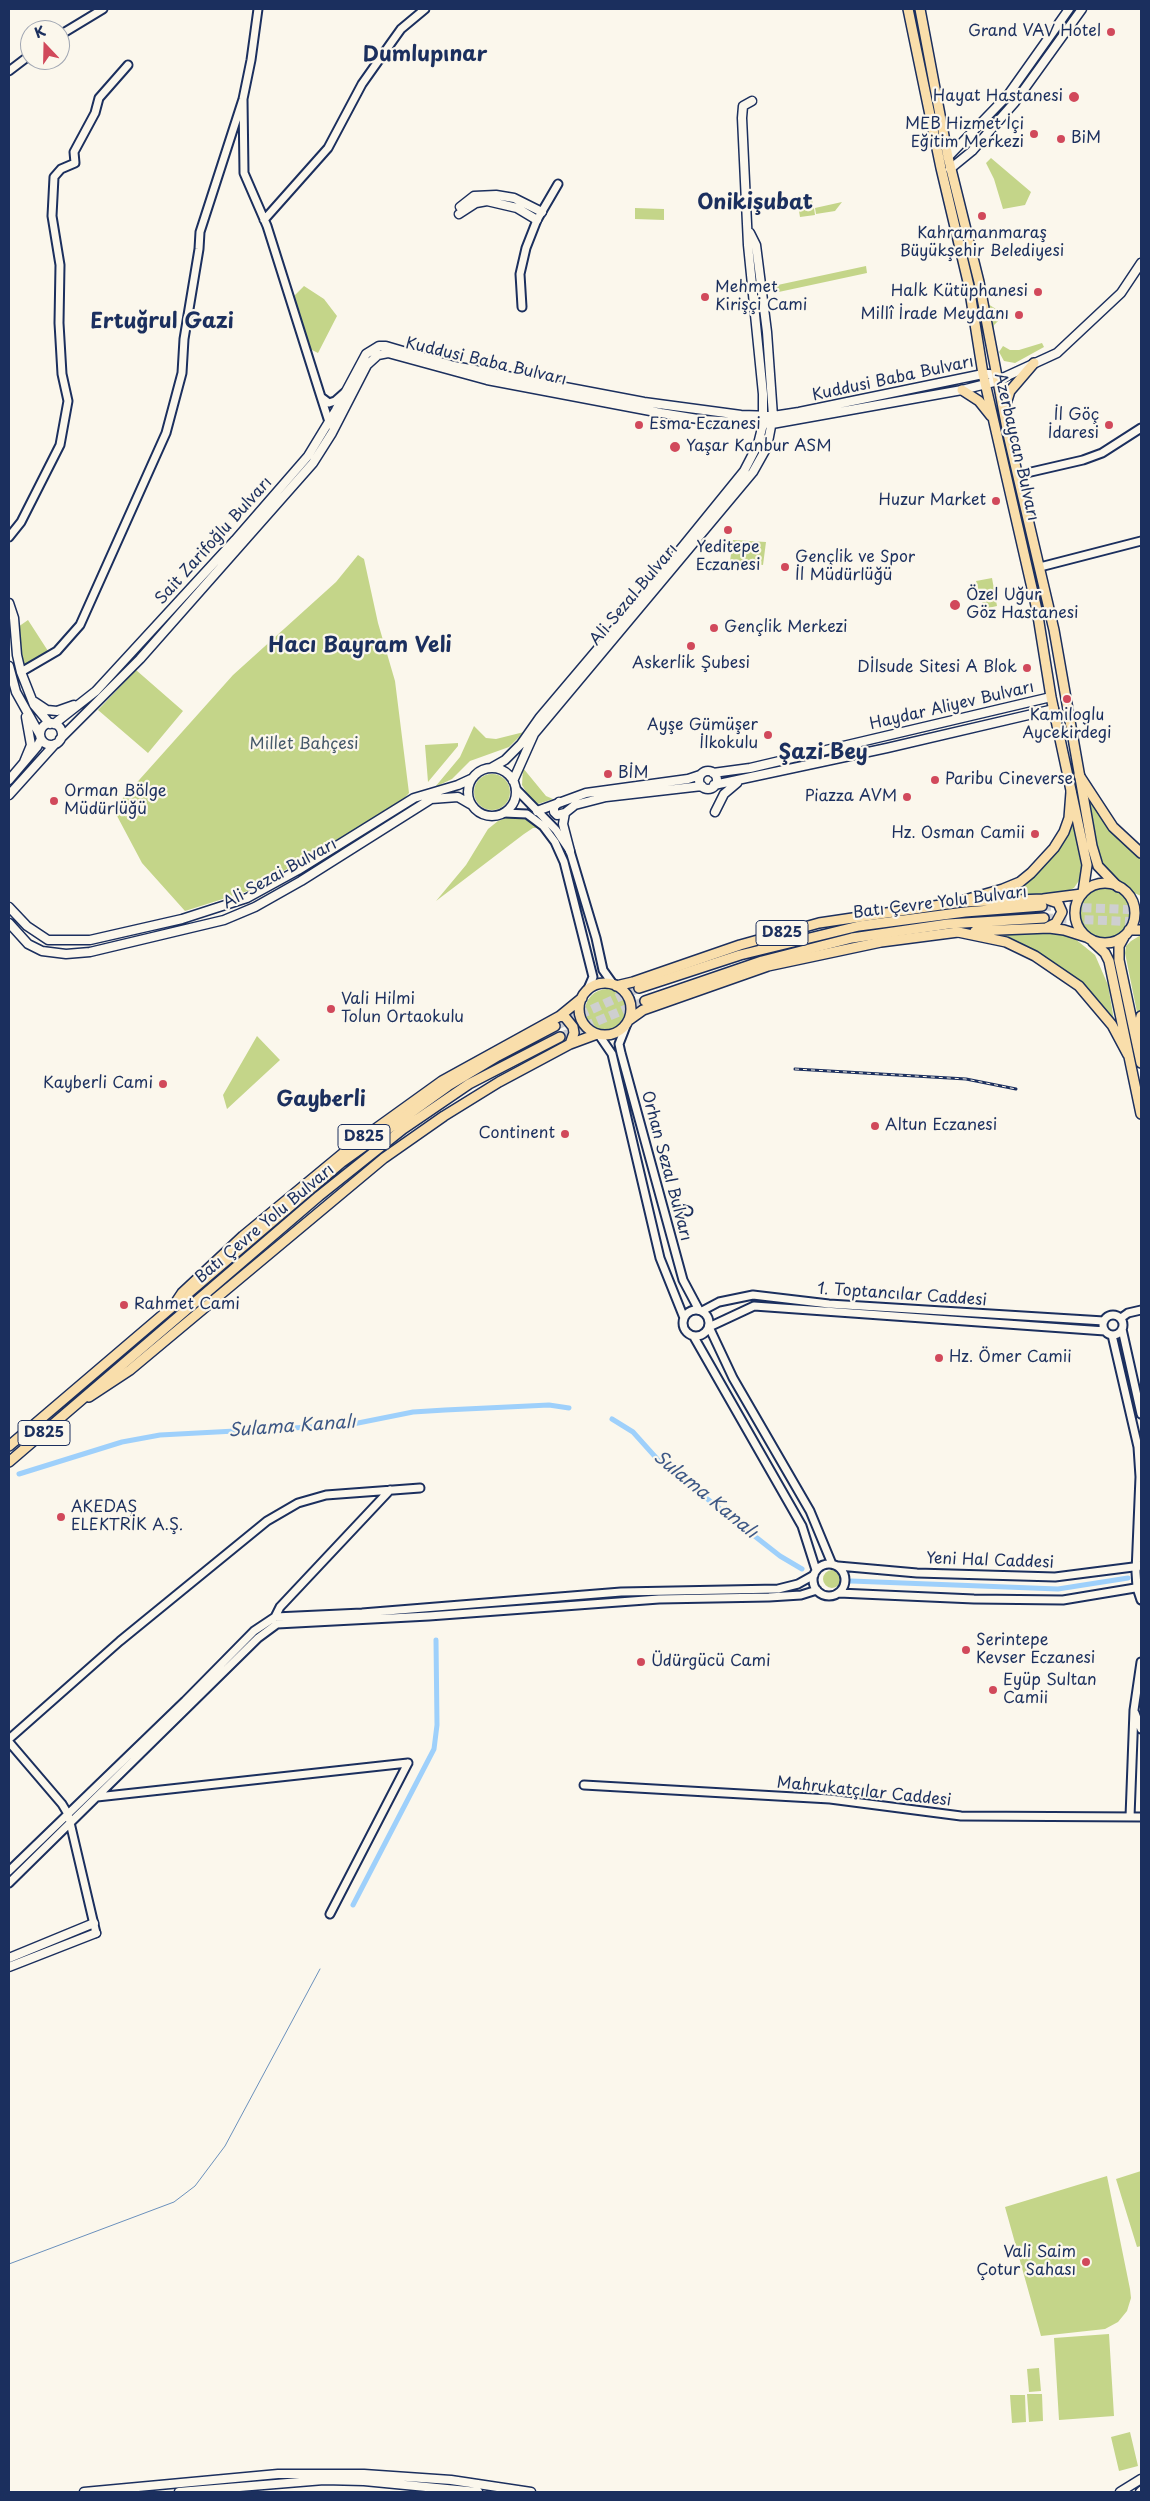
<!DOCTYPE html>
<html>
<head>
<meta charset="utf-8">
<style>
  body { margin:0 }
  #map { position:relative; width:1150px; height:2501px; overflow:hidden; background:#fbf7ec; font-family:"Playpen Sans",sans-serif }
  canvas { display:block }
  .frame { position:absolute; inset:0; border:10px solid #1b2f5e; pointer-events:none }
  .north { position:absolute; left:20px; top:20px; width:50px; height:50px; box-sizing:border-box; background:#fbf7ec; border:1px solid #a1a7b3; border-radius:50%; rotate:339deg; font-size:14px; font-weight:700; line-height:20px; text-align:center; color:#1b2f5e }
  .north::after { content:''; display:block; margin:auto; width:18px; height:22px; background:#d1495b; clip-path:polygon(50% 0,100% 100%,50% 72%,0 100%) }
</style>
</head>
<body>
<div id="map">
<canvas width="1150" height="2501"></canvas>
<div class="frame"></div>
<div class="north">K</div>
</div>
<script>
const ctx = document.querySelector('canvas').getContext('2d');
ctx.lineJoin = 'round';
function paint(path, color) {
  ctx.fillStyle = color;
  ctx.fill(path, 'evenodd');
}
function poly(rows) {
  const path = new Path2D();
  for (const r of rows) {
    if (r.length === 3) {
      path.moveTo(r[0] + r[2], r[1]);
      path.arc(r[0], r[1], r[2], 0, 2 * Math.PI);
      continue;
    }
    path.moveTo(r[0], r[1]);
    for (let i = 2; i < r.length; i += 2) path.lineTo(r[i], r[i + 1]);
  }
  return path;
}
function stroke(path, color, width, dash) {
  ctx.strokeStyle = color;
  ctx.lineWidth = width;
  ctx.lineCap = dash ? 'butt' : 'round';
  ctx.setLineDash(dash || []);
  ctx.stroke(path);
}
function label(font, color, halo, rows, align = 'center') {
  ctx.font = font + ' "Playpen Sans",sans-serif';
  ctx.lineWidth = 4.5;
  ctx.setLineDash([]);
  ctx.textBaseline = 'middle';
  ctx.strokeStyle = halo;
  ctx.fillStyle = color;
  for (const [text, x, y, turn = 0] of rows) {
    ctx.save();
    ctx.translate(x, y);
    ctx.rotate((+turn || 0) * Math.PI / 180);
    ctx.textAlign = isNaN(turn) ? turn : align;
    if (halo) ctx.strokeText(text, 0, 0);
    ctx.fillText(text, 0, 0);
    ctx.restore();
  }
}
paint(poly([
  [991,158,1031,192,1025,205,1003,209,994,179,986,163],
  [812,199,813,205,797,209,793,203],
  [842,202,835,211,816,214,815,208],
  [635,208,664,209,664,220,635,219],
  [814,208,815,215,800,217,799,211],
  [866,266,867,273,774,293,773,286],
  [304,286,324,299,337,316,318,353,310,349,294,296],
  [983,301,996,309,999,320,994,325,992,335],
  [1042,343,1044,347,1015,363,1004,361,999,352,1003,346,1010,350,1019,350],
  [733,540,766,542,763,565,730,561],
  [358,555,364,559,378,623,395,681,409,793,401,802,251,890,185,911,142,863,116,814,123,798,233,675,336,582],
  [992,578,997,606,984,609,976,581],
  [28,620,48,651,28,664,22,664,18,627],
  [136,670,183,711,148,753,98,710],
  [474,726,486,738,496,739,524,732,509,747,470,761,452,779,435,787,460,757],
  [458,743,458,746,428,782,425,745],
  [523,768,546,796,553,799,538,804,531,800,522,785],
  [492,792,18],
  [1086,796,1116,835,1141,858,1141,896,1130,891,1114,878,1101,863],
  [512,816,529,817,540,828,533,828,524,834,436,901,466,865,488,829,498,821],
  [1072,817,1082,870,1080,879,1074,888,1064,893,1051,895,981,897,1019,887,1030,880,1058,850,1069,829],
  [1104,914,26],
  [1048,931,1069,934,1095,955,1108,985,1114,1020,1078,982,990,935,1001,932],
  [1141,935,1141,1010,1138,1017,1125,953,1126,946,1131,941],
  [607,1011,22],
  [257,1036,280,1060,227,1109,223,1095],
  [832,1579,9],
  [1141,2171,1141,2246,1137,2247,1116,2179],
  [1107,2176,1130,2289,1131,2298,1127,2311,1118,2322,1105,2329,1041,2336,1005,2207],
  [1109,2334,1114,2416,1059,2420,1054,2338],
  [1039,2368,1041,2391,1029,2392,1027,2369],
  [1027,2394,1042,2394,1043,2421,1029,2422],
  [1010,2395,1025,2395,1026,2422,1012,2423],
  [1130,2432,1138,2466,1119,2471,1111,2437]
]), '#c4d589');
stroke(poly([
  [9,2264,174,2202,195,2186,225,2146,320,1969]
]), '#6a90bc', 1);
stroke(poly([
  [612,1419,633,1432,659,1461,780,1556,802,1569],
  [19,1474,122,1442,160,1435,348,1425,413,1412,445,1410,549,1405,569,1408],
  [851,1581,1058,1589,1128,1578],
  [353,1905,434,1749,437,1725,436,1640]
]), '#9ed0fb', 5);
stroke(poly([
  [1042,906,1141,910],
  [1044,918,1141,922],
  [555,1026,639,988],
  [560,1037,645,1001]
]), '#cecfd0', 9, [9, 4.5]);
const tertiary = poly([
  [60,35,103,9],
  [9,71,30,55],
  [243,99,244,173,267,226,321,397,329,403,335,401,344,393],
  [264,220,328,148,362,84,391,43,401,29,425,9],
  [522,307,520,274,526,248,537,220,558,184],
  [321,397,330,425],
  [1018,475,1083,460,1102,453,1141,428],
  [9,537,21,522,60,445,68,401,62,374,59,323,60,265,52,216,54,177,61,169,75,163,74,152,95,113,99,98,128,65],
  [1040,567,1141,541],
  [21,672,57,651,80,625,166,433,182,373,184,339,199,249,200,232,243,99,251,60,258,9],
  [516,789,556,830,570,851,596,938,603,970,613,984],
  [504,813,527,814,543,826,555,842,564,862,593,977,587,991],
  [626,1026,619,1044,621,1053,683,1280,699,1310],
  [599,1035,612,1054,660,1258,684,1318],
  [681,1209,688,1211],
  [696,1323,13],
  [702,1311,719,1302,753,1295,829,1304,1104,1321],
  [1113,1325,10],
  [1121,1318,1128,1313,1141,1310],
  [1122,1329,1141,1414],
  [1112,1335,1138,1447,1140,1477,1136,1572,1137,1588,1141,1600],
  [694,1337,802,1526,816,1570],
  [829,1580,16],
  [832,1564,810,1511,733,1378,709,1327,754,1306,1105,1331],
  [838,1566,917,1573,1055,1577,1141,1566],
  [839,1593,974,1599,1063,1600,1141,1587],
  [275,1617,280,1607,390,1490],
  [1135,1713,1141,1729],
  [9,1739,120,1641,267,1521,298,1503,326,1495,420,1488],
  [9,1742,62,1804,68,1814,96,1933],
  [584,1785,830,1799,961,1816,1141,1817],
  [97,1797,408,1763],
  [1130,1817,1134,1710,1141,1662],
  [9,1871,185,1701,254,1631,275,1617,362,1613,621,1592,778,1589,798,1584,814,1575],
  [9,1883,258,1638,277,1624,429,1616,659,1599,769,1597,801,1595,817,1590],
  [330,1914,408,1763]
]);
const secondary = poly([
  [948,157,1008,95,1069,9],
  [950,169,972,151,1015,102,1082,9],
  [460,207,474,196,496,195,514,198,542,212],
  [459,214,476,203,487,201,517,208,537,220],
  [9,603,14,618,17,655,21,672,34,705,50,724],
  [9,666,16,692,40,735],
  [35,702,47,710,57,711,74,705],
  [51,734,11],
  [54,724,96,691,235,540,308,456,336,410,366,354,379,346,386,346,454,366,644,402,741,415,773,416,799,412,983,374,990,374,997,381],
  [60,739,140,659,313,463,332,433,367,365,378,355,388,353,487,380,661,413,704,420,772,424,962,390,994,382,1057,353,1121,293,1141,263],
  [24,762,31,745,26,717],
  [492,792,24],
  [491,768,505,760,521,744,540,717,644,594,744,471,758,444,763,424,763,394,748,245,742,118,743,106,752,101],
  [708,780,9],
  [713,773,750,768,1051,697],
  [9,780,37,747,41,739],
  [513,781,534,734,753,472,767,447,773,416,767,332,756,245,750,233],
  [714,785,887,748,1054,709],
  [9,795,55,744],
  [559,802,554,807,554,812,557,815,565,813],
  [537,811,586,793,688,779,700,775],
  [715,812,724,794,737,783],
  [570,851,563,824,565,813,575,805,606,797,702,786],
  [9,907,27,926,48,940,90,940,182,919,247,898,298,870,414,798,458,785,471,779],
  [9,923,28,944,42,951,66,954,90,952,224,920,255,907,301,881,431,799,458,797,470,804],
  [9,1958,94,1923],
  [9,1967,96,1933],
  [84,2492,278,2474,364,2474,451,2480,531,2492],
  [179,2492,324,2480,364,2481,478,2492],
  [1120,2492,1141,2479],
  [1140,2492,1141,2491]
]);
const primary = poly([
  [908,9,941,168,969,286,983,374,1037,610,1051,697,1087,865,1083,892],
  [920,9,948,157,979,282,1008,434,1054,630,1092,846,1098,866,1118,887],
  [962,390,979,401,991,416],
  [1005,407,1010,391,1034,363],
  [605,1009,26],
  [616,986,633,982,740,945,819,923,954,903],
  [560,1016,565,1017,573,1027,574,1033,570,1044],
  [629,1020,643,1010,768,966,881,942,958,932],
  [176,1302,182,1293,243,1236,353,1145,442,1081,560,1016,582,998],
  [89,1397,130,1370,384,1158,444,1116,499,1082,570,1044,597,1034]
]);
const trunk = poly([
  [1079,775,1113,827,1141,853],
  [1105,913,30],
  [964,902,1043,899,1082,894],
  [954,903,1003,889,1020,882,1031,873,1054,848,1064,832,1069,818,1071,792],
  [1046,928,1056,923,1062,912,1058,903,1049,900],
  [1129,930,1141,930],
  [975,931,1049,928,1064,930,1086,937],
  [958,932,1006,942,1035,956,1079,986,1112,1025,1128,1055],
  [1124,937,1119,946,1119,960,1141,1063],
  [1093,942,1105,953,1109,961,1141,1114],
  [639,988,740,955,859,926,965,912,1042,906],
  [645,1001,762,961,852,938,948,924,1044,918],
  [1137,1034,1141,1016],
  [9,1446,342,1162,448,1086,498,1056,555,1026],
  [9,1462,319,1196,403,1129,469,1084,560,1037]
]);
stroke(tertiary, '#1b2f5e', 11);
stroke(secondary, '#1b2f5e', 11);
stroke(primary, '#1b2f5e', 12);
stroke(trunk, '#1b2f5e', 12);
stroke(tertiary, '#fbf7ec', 7);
stroke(secondary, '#fbf7ec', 8);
stroke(primary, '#f9deab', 9);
stroke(trunk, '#f9deab', 9);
const rail = poly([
  [795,1069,966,1079,1016,1089]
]);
stroke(rail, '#1b2f5e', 3);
stroke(rail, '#fbf7ec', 1, [4]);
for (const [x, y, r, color] of [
  [1111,32,5,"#d1495b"],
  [1074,97,6,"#d1495b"],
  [1034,134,5,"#d1495b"],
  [1061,139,5,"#d1495b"],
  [982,216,5,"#d1495b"],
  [1038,292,5,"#d1495b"],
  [705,297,5,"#d1495b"],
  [1019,315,5,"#d1495b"],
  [639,425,5,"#d1495b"],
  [1109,425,5,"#d1495b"],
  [675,447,6,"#d1495b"],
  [996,501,5,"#d1495b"],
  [728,530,5,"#d1495b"],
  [785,567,5,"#d1495b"],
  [955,605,6,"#d1495b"],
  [714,628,5,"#d1495b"],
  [691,646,5,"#d1495b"],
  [1027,668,5,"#d1495b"],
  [1067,699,5,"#d1495b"],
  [768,735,5,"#d1495b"],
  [608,774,5,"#d1495b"],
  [935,780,5,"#d1495b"],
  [907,797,5,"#d1495b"],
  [54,801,5,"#d1495b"],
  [1035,834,5,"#d1495b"],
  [331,1009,5,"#d1495b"],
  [163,1084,5,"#d1495b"],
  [875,1126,5,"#d1495b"],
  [565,1134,5,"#d1495b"],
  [124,1305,5,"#d1495b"],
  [939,1358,5,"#d1495b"],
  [61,1517,5,"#d1495b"],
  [966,1650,5,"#d1495b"],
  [641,1662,5,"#d1495b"],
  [993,1690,5,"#d1495b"],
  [1086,2262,5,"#d1495b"]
]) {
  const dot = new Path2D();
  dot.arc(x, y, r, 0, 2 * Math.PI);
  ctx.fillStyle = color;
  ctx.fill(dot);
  stroke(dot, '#fbf7ec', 2);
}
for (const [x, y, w] of [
  [782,933,52],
  [364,1137,52],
  [44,1433,52]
]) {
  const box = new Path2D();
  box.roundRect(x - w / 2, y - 12.5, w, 25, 4);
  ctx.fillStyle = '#fbf7ec';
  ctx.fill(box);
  stroke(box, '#1b2f5e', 1);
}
label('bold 15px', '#1b2f5e', null, [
  ["D825",782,933],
  ["D825",364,1137],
  ["D825",44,1433]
]);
label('16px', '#1b2f5e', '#fbf7ec', [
  ["Grand VAV Hotel",1101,32,"right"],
  ["Hayat Hastanesi",1063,97,"right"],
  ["MEB Hizmet İçi",1024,125,"right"],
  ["Eğitim Merkezi",1024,143,"right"],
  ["BiM",1071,139],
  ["Kahramanmaraş",982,234,"center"],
  ["Büyükşehir Belediyesi",982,252,"center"],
  ["Mehmet",715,288],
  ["Kirişçi Cami",715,306],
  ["Halk Kütüphanesi",1028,292,"right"],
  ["Millî İrade Meydanı",1009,315,"right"],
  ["İl Göç",1099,416,"right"],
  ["İdaresi",1099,434,"right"],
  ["Esma Eczanesi",649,425],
  ["Yaşar Kanbur ASM",686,447],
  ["Huzur Market",986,501,"right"],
  ["Yeditepe",728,548,"center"],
  ["Eczanesi",728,566,"center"],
  ["Gençlik ve Spor",795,558],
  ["İl Müdürlüğü",795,576],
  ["Özel Uğur",966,596],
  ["Göz Hastanesi",966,614],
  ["Gençlik Merkezi",724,628],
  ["Askerlik Şubesi",691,664,"center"],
  ["Dİlsude Sitesi A Blok",1017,668,"right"],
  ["Kamiloglu",1067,716,"center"],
  ["Aycekirdegi",1067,734,"center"],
  ["Ayşe Gümüşer",758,726,"right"],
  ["İlkokulu",758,744,"right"],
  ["BİM",618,774],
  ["Paribu Cineverse",945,780],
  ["Orman Bölge",64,792],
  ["Müdürlüğü",64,810],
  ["Piazza AVM",897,797,"right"],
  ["Hz. Osman Camii",1025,834,"right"],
  ["Vali Hilmi",341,1000],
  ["Tolun Ortaokulu",341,1018],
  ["Kayberli Cami",153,1084,"right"],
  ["Altun Eczanesi",885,1126],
  ["Continent",555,1134,"right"],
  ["Rahmet Cami",134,1305],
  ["Hz. Ömer Camii",949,1358],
  ["AKEDAŞ",71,1508],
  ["ELEKTRİK A.Ş.",71,1526],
  ["Serintepe",976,1641],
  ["Kevser Eczanesi",976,1659],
  ["Üdürgücü Cami",651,1662],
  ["Eyüp Sultan",1003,1681],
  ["Camii",1003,1699],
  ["Vali Saim",1076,2253,"right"],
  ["Çotur Sahası",1076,2271,"right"]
], 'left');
label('16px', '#1b2f5e', '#fbf7ec', [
  ["Kuddusi Baba Bulvarı",486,362,13],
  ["Kuddusi Baba Bulvarı",893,379,-12],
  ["Azerbaycan Bulvarı",1016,447,77],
  ["Sait Zarifoğlu Bulvarı",214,541,-48],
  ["Ali Sezal Bulvarı",634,595,-50],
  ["Haydar Aliyev Bulvarı",952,706,-13],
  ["Ali Sezai Bulvarı",280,874,-29],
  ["Batı Çevre Yolu Bulvarı",940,903,-7],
  ["Orhan Sezal Bulvarı",666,1166,75],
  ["Batı Çevre Yolu Bulvarı",265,1224,-40],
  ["1. Toptancılar Caddesi",902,1295,4],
  ["Yeni Hal Caddesi",990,1561,2],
  ["Mahrukatçılar Caddesi",864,1792,6]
]);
label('16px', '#455869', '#fbf7ec', [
  ["Millet Bahçesi",304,745]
]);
label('italic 18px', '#3c5785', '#fbf7ec', [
  ["Sulama Kanalı",292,1427,-4],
  ["Sulama Kanalı",705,1495,39]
]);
label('bold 21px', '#1b2f5e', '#fbf7ec', [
  ["Dumlupınar",425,55],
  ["Onikişubat",755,203],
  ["Ertuğrul Gazi",162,322],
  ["Hacı Bayram Veli",360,646],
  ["Şazi Bey",823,753],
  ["Gayberli",321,1100]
]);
</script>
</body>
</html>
